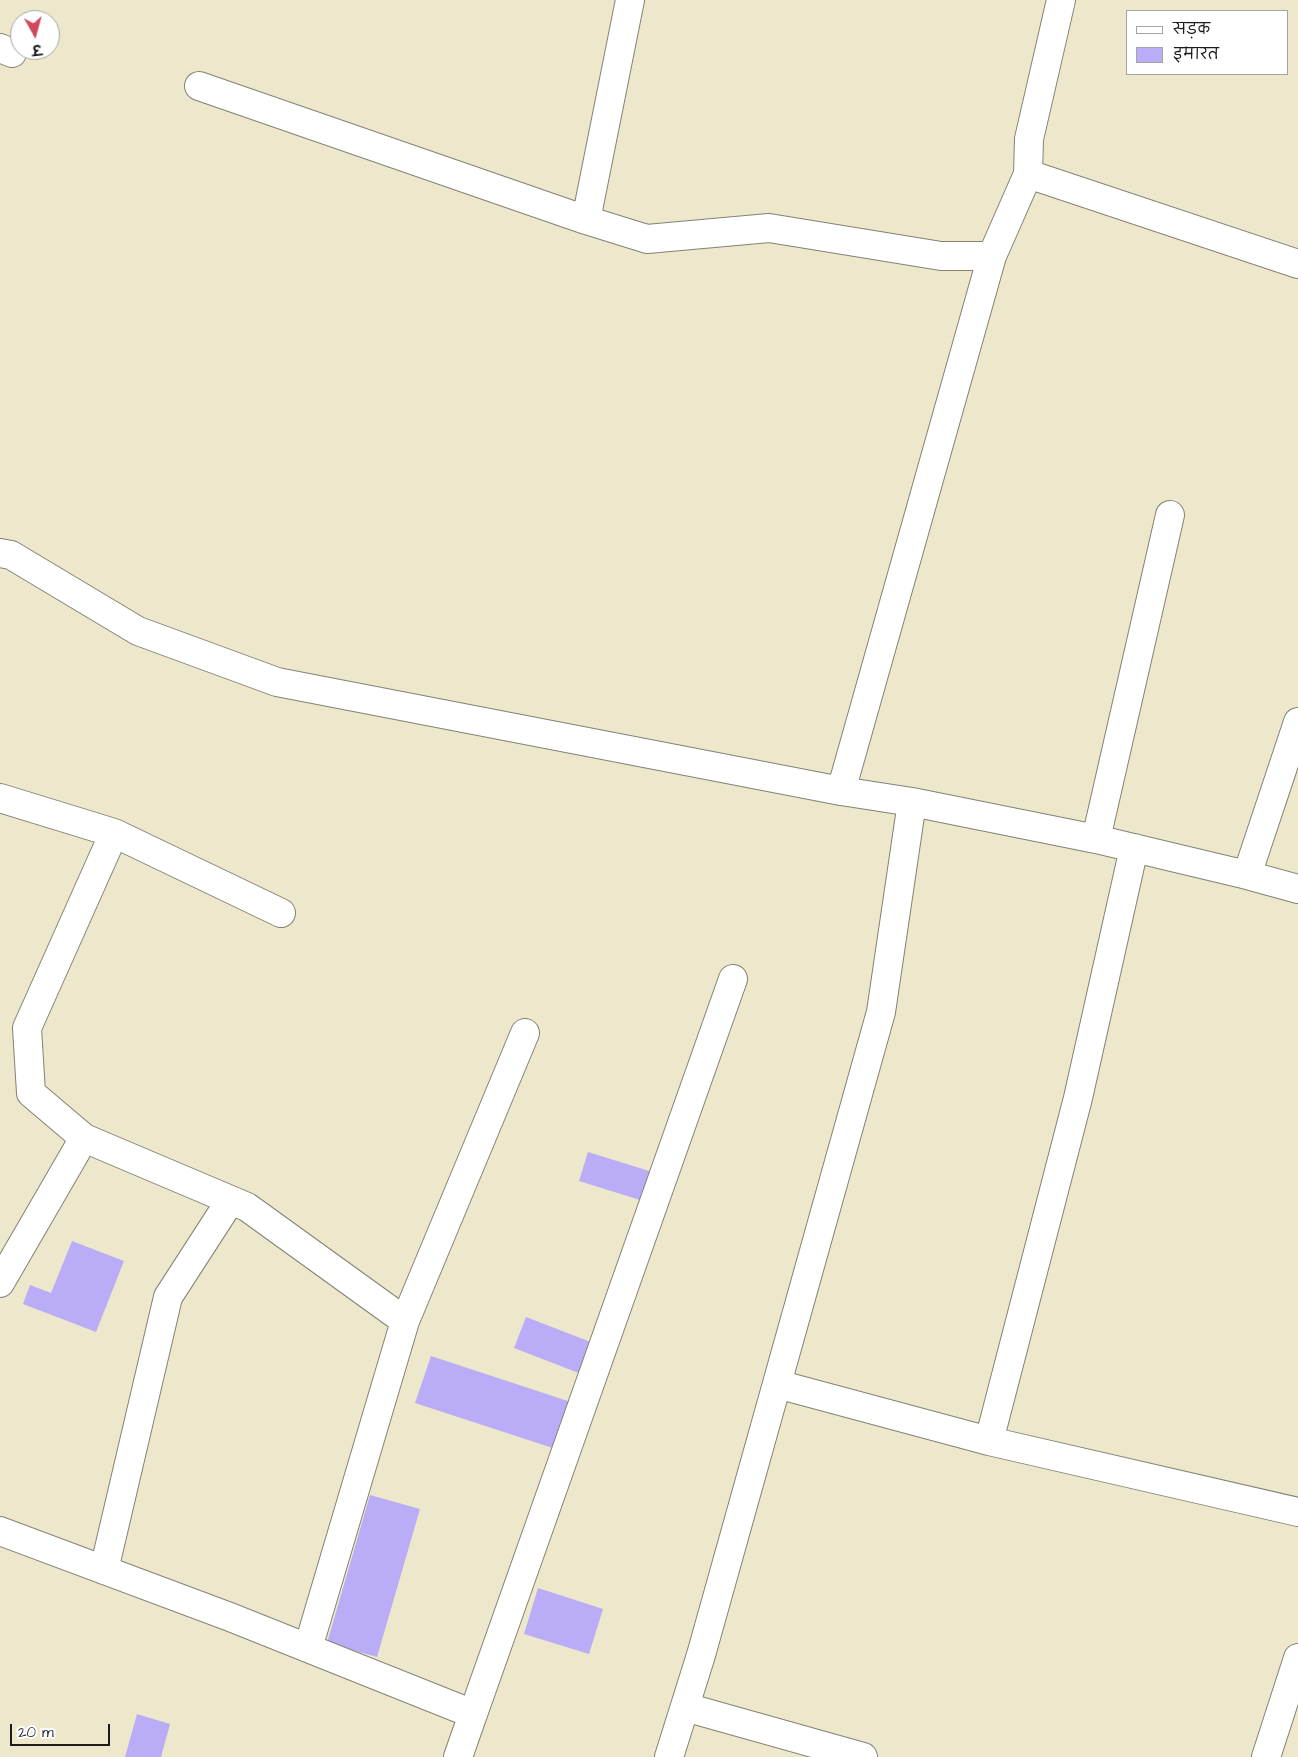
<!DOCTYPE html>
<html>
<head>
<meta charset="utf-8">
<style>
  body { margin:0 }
  #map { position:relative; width:1298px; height:1757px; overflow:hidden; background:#ede7cb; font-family:"Architects Daughter","Playpen Sans Deva",sans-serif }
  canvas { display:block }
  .legend { position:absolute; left:1126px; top:10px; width:162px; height:65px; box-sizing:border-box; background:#fff; border:1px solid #a4a4a4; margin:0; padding:6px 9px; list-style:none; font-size:15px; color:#1c1c1c }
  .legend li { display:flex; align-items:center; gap:10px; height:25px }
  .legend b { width:25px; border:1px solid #a4a4a4 }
  .north { position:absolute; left:10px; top:10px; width:50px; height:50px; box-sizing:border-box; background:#fff; border:1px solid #a4a4a4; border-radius:50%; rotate:173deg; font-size:14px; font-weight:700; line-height:20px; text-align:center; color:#1c1c1c }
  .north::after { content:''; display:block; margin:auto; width:18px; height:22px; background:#d1495b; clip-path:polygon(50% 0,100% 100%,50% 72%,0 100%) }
  .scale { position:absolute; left:10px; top:1724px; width:100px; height:22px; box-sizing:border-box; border:2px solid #1c1c1c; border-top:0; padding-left:6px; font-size:15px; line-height:18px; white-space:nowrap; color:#1c1c1c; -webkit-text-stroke:4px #fff; paint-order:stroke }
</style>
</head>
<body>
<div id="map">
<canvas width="1298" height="1757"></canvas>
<ul class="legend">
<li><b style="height:6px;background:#fff"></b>सड़क</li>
<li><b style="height:14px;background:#bbacf8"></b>इमारत</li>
</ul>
<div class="north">उ</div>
<div class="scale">20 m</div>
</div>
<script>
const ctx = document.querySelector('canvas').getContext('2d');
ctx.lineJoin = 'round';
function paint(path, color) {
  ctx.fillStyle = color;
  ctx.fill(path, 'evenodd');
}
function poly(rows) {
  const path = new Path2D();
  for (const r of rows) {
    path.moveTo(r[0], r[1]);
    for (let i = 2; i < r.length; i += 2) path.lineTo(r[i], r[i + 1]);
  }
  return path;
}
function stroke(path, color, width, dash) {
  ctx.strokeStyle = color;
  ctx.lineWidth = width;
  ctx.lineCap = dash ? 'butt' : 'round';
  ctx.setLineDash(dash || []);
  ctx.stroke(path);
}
paint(poly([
  [588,1152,662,1175,653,1204,579,1181],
  [72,1241,124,1261,96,1332,23,1304,30,1285,51,1293],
  [526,1317,601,1346,589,1377,514,1348],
  [431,1356,580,1405,565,1452,415,1403],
  [370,1495,420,1509,377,1657,327,1643],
  [538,1588,603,1609,589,1654,524,1634],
  [137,1714,170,1724,161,1757,125,1757]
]), '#bbacf8');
const street = poly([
  [0,48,12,53],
  [199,86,586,220,647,239,769,228,941,256,992,256],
  [1028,174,1298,264],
  [586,220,630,0],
  [0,553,11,555,138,631,277,682,841,791,912,802,1096,839,1247,875,1298,889],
  [841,791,992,256,1028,174,1029,139,1061,0],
  [0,798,114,833,27,1028,31,1093,84,1138,247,1207,405,1321],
  [114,833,281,913],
  [1096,839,1170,515],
  [1247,875,1298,722],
  [0,1283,84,1138],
  [777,1384,989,1441,1298,1512],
  [989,1441,1078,1098,1134,848],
  [0,1531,230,1617,473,1714,458,1757],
  [104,1570,168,1297,230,1201],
  [308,1648,405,1321,525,1033],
  [685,1707,863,1757],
  [473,1714,733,979],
  [669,1757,701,1655,881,1012,912,802],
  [1266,1757,1298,1658]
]);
stroke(street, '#848274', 30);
stroke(street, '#fff', 28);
</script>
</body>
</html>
